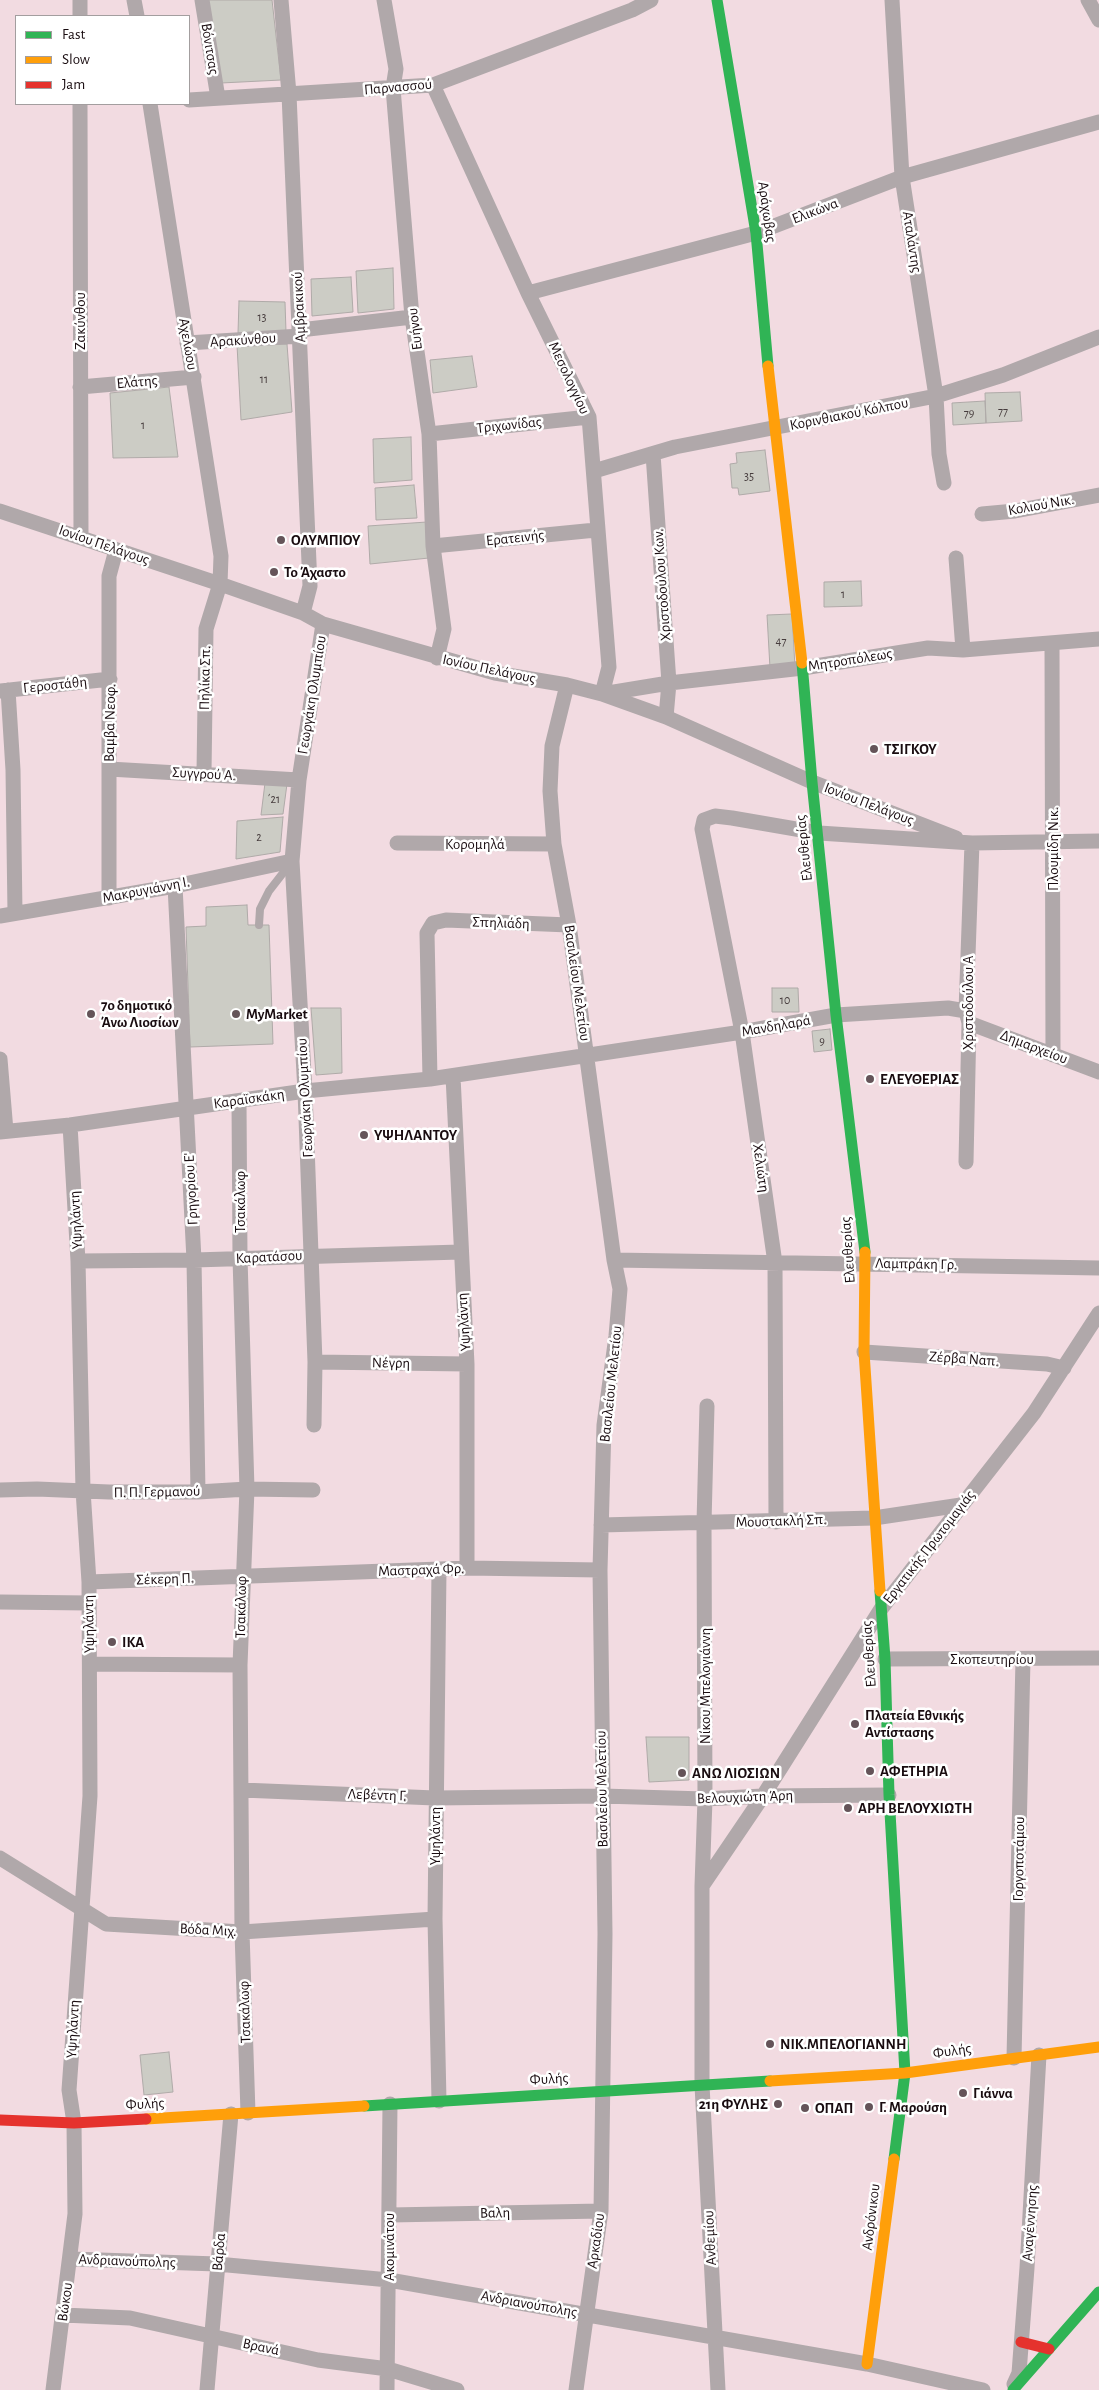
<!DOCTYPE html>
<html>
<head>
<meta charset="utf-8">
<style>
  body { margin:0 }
  #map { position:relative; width:1099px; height:2390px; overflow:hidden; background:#f2dbe1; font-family:"Alegreya Sans",sans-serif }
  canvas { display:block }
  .legend { position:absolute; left:15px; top:15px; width:175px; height:90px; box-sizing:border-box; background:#fff; border:1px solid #a39e9f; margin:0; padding:6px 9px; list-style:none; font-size:15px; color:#190c10 }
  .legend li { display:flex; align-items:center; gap:10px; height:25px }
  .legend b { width:25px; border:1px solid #a39e9f }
</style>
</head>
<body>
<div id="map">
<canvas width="1099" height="2390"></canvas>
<ul class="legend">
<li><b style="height:6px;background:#30b455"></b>Fast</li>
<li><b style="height:6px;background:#ff9f0a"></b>Slow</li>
<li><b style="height:6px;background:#e5322d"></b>Jam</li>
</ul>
</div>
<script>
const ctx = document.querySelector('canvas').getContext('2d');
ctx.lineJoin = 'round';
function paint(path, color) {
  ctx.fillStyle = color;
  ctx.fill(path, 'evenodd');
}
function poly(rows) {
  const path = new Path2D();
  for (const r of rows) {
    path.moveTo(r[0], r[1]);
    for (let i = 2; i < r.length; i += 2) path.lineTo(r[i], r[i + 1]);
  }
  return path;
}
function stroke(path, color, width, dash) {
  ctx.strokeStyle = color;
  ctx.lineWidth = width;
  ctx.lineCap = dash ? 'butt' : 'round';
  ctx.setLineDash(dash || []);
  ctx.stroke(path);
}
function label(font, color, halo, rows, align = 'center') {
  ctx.font = font + ' "Alegreya Sans",sans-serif';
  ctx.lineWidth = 5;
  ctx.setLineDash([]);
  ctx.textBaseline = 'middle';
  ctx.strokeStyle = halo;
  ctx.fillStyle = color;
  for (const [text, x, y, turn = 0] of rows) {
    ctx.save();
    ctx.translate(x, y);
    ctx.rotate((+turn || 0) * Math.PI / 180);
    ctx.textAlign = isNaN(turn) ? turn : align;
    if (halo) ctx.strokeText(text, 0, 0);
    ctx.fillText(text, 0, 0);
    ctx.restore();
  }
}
const building = poly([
  [208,0,272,0,281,80,221,83,208,0],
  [393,268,394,309,358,313,356,271,393,268],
  [351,277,353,312,312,316,311,279,351,277],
  [239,301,285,302,286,332,238,333,239,301],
  [287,344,292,412,241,420,237,345,287,344],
  [472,356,477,387,433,393,430,360,472,356],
  [169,387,178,457,113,458,110,393,169,387],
  [1020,392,1022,421,986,423,985,393,1020,392],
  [985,401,986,423,953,425,952,403,985,401],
  [411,437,412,480,374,483,373,439,411,437],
  [765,450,770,491,739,495,738,488,732,488,730,464,737,463,736,453,765,450],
  [414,485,417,518,376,520,375,488,414,485],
  [427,522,429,558,370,564,368,526,427,522],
  [861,581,862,606,824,607,824,582,861,581],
  [792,614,795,667,770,668,767,615,792,614],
  [265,783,287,784,283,814,261,815,265,783],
  [283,817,280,852,236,859,237,821,283,817],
  [247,905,248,925,269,925,273,1044,190,1047,186,927,206,926,206,907,247,905],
  [772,988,798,988,799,1012,772,1012,772,988],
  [311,1008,341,1008,342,1073,316,1075,311,1008],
  [830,1029,832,1050,814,1052,812,1031,830,1029],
  [646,1737,689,1737,689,1780,649,1782,646,1737],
  [169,2052,173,2092,144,2095,140,2055,169,2052]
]);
paint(building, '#ccccc5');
stroke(building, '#afaaa8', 1);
stroke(poly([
  [259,925,260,909,269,891,290,864]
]), '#b0a8aa', 8);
stroke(poly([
  [80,0,80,16],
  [134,0,137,16],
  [202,0,218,98],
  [281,0,289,94,310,586,303,613],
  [384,0,396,69,393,88,412,317,429,434,433,546,444,629,437,658],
  [892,0,902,177,936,396,939,454,944,483],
  [1088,0,1099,20],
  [433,85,528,293,589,417,609,667,602,694,669,683,803,668,928,648,963,650,1099,639],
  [189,100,433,85,632,10,651,0],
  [80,104,81,537],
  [150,104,221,556,220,584,206,629,204,773],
  [528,293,756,233,902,177,1099,122],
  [300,330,412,317],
  [187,343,300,336],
  [80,387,194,377],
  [429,434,589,417],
  [653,454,669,683,666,717],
  [594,471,675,447,936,396,1003,375,1099,337],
  [0,511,220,584,303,613,323,624,495,673,567,685,602,694,666,717,812,782,956,838],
  [982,514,1015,511,1099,495],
  [433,546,596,530],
  [956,558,963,650],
  [1052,644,1053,1055],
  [567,685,552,746,550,791,554,844,569,925,614,1260,620,1289,616,1336,604,1425,600,1570,605,1934,601,2211,576,2390],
  [8,690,13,770,15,913],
  [0,691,110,679],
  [109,769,299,780],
  [397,843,554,844],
  [175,886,194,1260,198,1492],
  [109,898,109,576,116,550],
  [0,916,175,886,292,861],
  [969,1023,1099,1072],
  [0,1059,6,1131],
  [453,1076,467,1364,467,1568],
  [430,1079,427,933,433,923,446,920,569,925],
  [239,1101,240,1258,247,1489,240,1665,242,1932,248,2113],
  [0,1132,70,1125,305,1091,430,1079,742,1032,836,1015,948,1008,966,1011],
  [966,1162,969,1023,966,1011,972,843],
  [614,1260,1099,1268],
  [78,1261,194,1260,460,1252],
  [864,1352,1047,1364,1064,1368],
  [315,1362,467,1364],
  [707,1406,704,1523,705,1799,702,1886,702,2085,718,2390],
  [314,1425,315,1362,305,1091,292,861,299,780,323,624],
  [0,1490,37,1489,109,1492,198,1492,247,1489,313,1490],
  [776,1522,775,1263,742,1032,702,829,704,820,715,816,732,818,819,833,972,843,1099,841],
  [601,1525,874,1518,961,1505],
  [89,1582,467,1568,600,1570],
  [0,1602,89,1603],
  [885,1659,1099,1658],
  [90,1664,240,1665],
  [242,1790,435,1798,602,1796,705,1799,763,1796,889,1795],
  [0,1858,106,1924,242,1932,435,1919],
  [702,1886,763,1796,881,1609,1034,1413,1099,1313],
  [1014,2058,1023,1659],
  [439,2101,435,1919,439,1570],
  [390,2215,601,2211],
  [71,2259,217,2264,389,2280,867,2364,983,2390],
  [63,2315,130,2318,318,2360,388,2369,457,2390],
  [1014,2384,1019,2373,1027,2268,1039,2055],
  [53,2390,75,2214,74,2123,69,2090,90,1796,89,1582,83,1490,78,1261,70,1125],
  [207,2390,231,2114],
  [387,2390,390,2104]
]), '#b0a8aa', 15);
stroke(poly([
  [717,0,756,233,768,366],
  [802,663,812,782,836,1015,865,1252],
  [880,1591,885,1659,889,1795,905,2073,894,2159],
  [364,2106,770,2081],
  [1013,2390,1099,2292]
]), '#30b455', 11);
stroke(poly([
  [768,366,802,663],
  [865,1252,864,1352,880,1591],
  [770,2081,905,2073,1099,2047],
  [146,2119,364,2106],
  [867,2364,894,2159]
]), '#ff9f0a', 11);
stroke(poly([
  [0,2120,74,2123,146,2119],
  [1021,2342,1049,2349]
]), '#e5322d', 11);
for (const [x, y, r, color] of [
  [281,540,5,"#655459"],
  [274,572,5,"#655459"],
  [874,749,5,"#655459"],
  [91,1014,5,"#655459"],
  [236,1014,5,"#655459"],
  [870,1079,5,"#655459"],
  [364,1135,5,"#655459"],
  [112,1642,5,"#655459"],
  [855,1724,5,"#655459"],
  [870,1771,5,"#655459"],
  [682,1773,5,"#655459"],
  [848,1808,5,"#655459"],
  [770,2044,5,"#655459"],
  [963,2093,5,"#655459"],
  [778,2104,5,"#655459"],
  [869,2107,5,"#655459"],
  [805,2108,5,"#655459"]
]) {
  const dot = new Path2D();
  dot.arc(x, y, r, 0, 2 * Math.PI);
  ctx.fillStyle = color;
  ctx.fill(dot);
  stroke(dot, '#fff', 2);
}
label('12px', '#463c3d', null, [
  ["13",262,317],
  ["11",264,379],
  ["77",1003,411],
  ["79",969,413],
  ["1",143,425],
  ["35",749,476],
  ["1",843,594],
  ["47",781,641],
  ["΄21",274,799],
  ["2",259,837],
  ["10",785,1000],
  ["9",822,1041]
]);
label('15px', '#190c10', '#fff', [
  ["Βόνιτσας",210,49,81],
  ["Παρνασσού",398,87,-5],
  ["Ελικώνα",815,211,-21],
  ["Αράχωβας",767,212,82],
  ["Αταλάντης",912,242,81],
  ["Αμβρακικού",299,307,-93],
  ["Ζακύνθου",80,321,-90],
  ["Ευήνου",415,329,-97],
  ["Αρακύνθου",243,340,-4],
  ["Αχελώου",188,344,80],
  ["Μεσολογγίου",569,378,65],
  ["Ελάτης",137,382,-5],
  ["Κορινθιακού Κόλπου",849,414,-11],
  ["Τριχωνίδας",509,425,-6],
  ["Κολιού Νικ.",1041,505,-10],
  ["Ερατεινής",515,538,-6],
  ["Ιονίου Πελάγους",104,545,19],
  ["Χριστοδούλου Κων.",662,585,-94],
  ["Μητροπόλεως",850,660,-9],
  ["Ιονίου Πελάγους",489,669,12],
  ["Πηλίκα Σπ.",205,678,-89],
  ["Γεροστάθη",55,685,-6],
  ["Γεωργάκη Ολυμπίου",312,695,-81],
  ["Βαμβα Νεοφ.",110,723,-89],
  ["Συγγρού Α.",204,774,3],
  ["Ιονίου Πελάγους",869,804,21],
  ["Κορομηλά",475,844],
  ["Ελευθερίας",804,848,-96],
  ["Πλουμίδη Νικ.",1053,849,-90],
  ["Μακρυγιάννη Ι.",146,890,-11],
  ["Σπηλιάδη",501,923,2],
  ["Βασιλείου Μελετίου",577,983,82],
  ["Χριστοδούλου Α",968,1003,-90],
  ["Μανδηλαρά",776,1026,-10],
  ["Δημαρχείου",1034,1047,21],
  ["Γεωργάκη Ολυμπίου",305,1098,-93],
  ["Καραϊσκάκη",249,1099,-8],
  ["Χελιώτη",761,1168,82],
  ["Γρηγορίου Ε'",191,1189,-93],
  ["Τσακάλωφ",240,1202,-90],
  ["Υψηλάντη",76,1220,-93],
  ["Ελευθερίας",848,1250,-94],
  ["Καρατάσου",269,1257,-3],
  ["Λαμπράκη Γρ.",916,1264,1],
  ["Υψηλάντη",464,1322,-94],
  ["Ζέρβα Ναπ.",964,1359,4],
  ["Νέγρη",391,1363,1],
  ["Βασιλείου Μελετίου",611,1384,-84],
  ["Π. Π. Γερμανού",157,1492,-1],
  ["Μουστακλή Σπ.",781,1521,-2],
  ["Εργατικής Πρωτομαγιάς",929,1547,-52],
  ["Μαστραχά Φρ.",421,1570,-2],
  ["Σέκερη Π.",165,1579,-2],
  ["Τσακάλωφ",241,1607,-89],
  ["Υψηλάντη",89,1624,-91],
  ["Ελευθερίας",869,1654,-94],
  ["Σκοπευτηρίου",992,1659],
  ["Νίκου Μπελογιάννη",705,1686,-90],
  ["Βασιλείου Μελετίου",602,1789,-91],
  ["Λεβέντη Γ.",377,1795,2],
  ["Βελουχιώτη Άρη",745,1797,-2],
  ["Υψηλάντη",435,1836,-90],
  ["Γοργοποτάμου",1019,1859,-89],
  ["Βόδα Μιχ.",208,1930,3],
  ["Τσακάλωφ",245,2012,-92],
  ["Υψηλάντη",73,2029,-87],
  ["Φυλής",952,2051,-8],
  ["Φυλής",549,2079,-3],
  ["Φυλής",145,2104,-3],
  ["Βαλη",495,2213,-1],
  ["Ανδρόνικου",871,2217,-83],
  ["Αναγέννησης",1030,2223,-86],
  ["Ανθεμίου",710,2238,-93],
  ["Αρκαδίου",596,2241,-82],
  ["Ακομινάτου",389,2247,-90],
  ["Βάρδα",219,2252,-85],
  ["Ανδριανούπολης",127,2261,2],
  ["Βώκου",65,2302,-82],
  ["Ανδριανούπολης",529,2304,10],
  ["Βρανά",261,2347,12]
]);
label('bold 15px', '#190c10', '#fff', [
  ["ΟΛΥΜΠΙΟΥ",291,540],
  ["Το Άχαστο",284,572],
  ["ΤΣΙΓΚΟΥ",884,749],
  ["7ο δημοτικό",101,1005],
  ["Άνω Λιοσίων",101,1022],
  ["MyMarket",246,1014],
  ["ΕΛΕΥΘΕΡΙΑΣ",880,1079],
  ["ΥΨΗΛΑΝΤΟΥ",374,1135],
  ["ΙΚΑ",122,1642],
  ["Πλατεία Εθνικής",865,1715],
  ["Αντίστασης",865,1732],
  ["ΑΦΕΤΗΡΙΑ",880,1771],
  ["ΑΝΩ ΛΙΟΣΙΩΝ",692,1773],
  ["ΑΡΗ ΒΕΛΟΥΧΙΩΤΗ",858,1808],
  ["ΝΙΚ.ΜΠΕΛΟΓΙΑΝΝΗ",780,2044],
  ["Γιάννα",973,2093],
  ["21η ΦΥΛΗΣ",768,2104,"right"],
  ["Γ. Μαρούση",879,2107],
  ["ΟΠΑΠ",815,2108]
], 'left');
</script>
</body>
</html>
